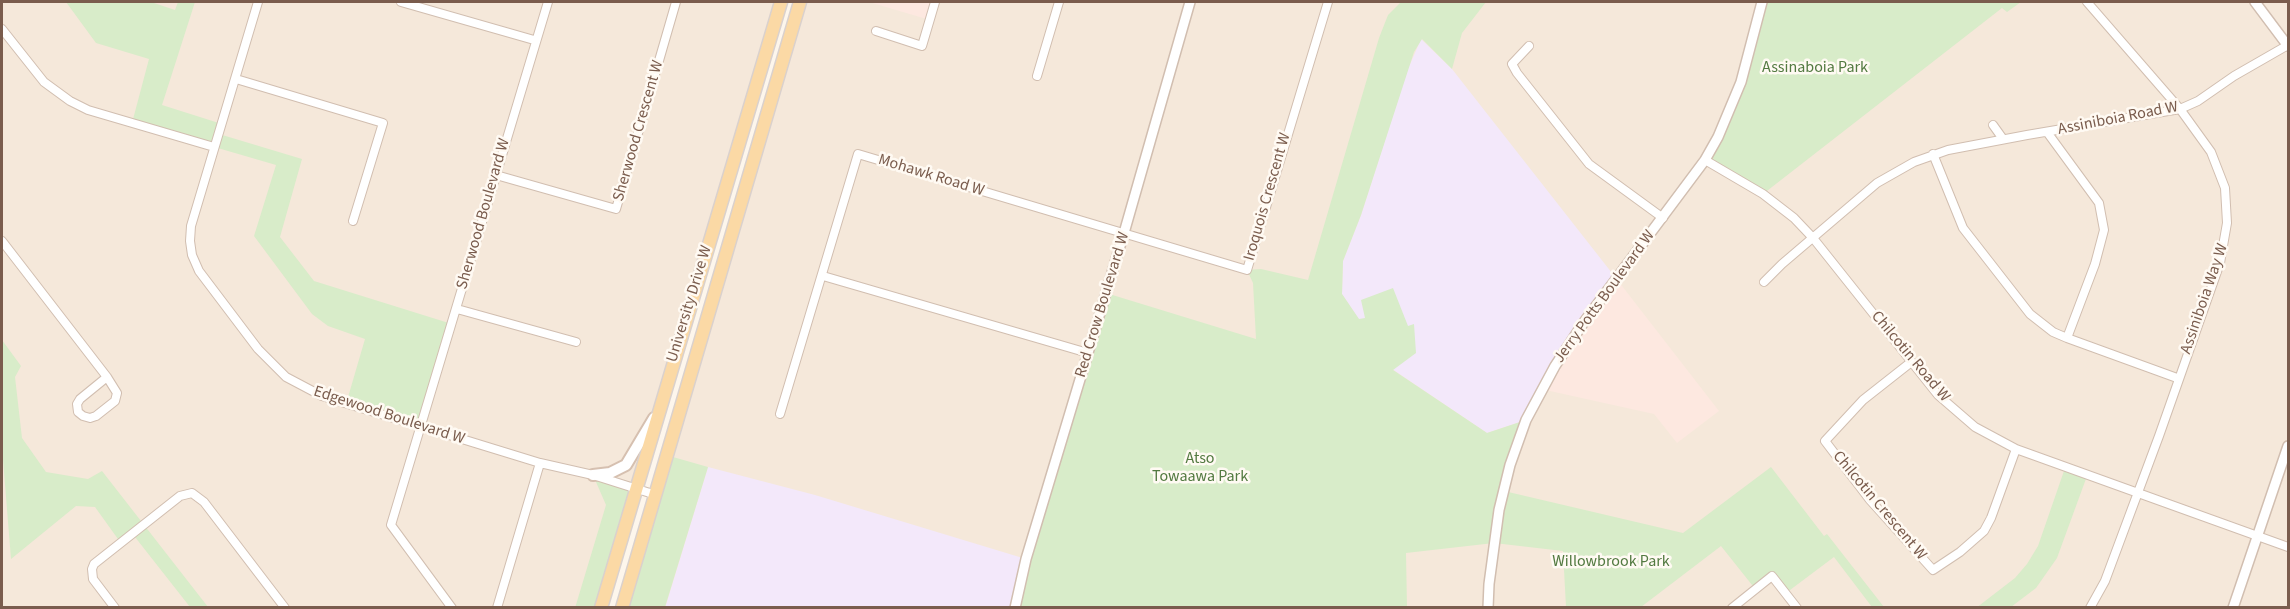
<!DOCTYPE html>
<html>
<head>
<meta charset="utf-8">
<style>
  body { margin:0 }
  #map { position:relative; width:2290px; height:609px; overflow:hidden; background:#fdf6ec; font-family:"Source Sans 3",sans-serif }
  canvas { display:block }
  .frame { position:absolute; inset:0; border:3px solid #7a5c4d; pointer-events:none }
</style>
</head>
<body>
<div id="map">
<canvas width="2290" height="609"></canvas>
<div class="frame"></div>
</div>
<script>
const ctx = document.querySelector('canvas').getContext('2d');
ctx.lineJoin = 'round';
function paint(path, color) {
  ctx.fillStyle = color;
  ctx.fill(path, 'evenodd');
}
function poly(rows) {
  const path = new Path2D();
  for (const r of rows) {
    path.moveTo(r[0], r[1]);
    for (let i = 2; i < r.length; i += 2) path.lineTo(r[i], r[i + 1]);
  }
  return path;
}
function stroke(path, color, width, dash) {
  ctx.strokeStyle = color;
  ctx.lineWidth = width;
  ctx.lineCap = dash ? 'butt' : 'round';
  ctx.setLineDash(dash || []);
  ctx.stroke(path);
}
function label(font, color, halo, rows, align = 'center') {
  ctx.font = font + ' "Source Sans 3",sans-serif';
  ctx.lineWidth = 5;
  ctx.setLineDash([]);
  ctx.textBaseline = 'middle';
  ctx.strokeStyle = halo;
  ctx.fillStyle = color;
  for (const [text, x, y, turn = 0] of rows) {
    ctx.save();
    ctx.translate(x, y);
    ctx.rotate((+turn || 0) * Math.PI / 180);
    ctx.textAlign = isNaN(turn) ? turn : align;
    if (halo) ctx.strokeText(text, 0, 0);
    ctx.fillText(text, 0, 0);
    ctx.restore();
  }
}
paint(poly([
  [2,2,781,2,601,607,2,607],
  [800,2,2288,2,2288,607,622,608]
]), '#f5e8da');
paint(poly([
  [869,2,935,2,930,20],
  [1619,282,1719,411,1677,443,1654,414,1541,389,1555,366]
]), '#fde8e0');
paint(poly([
  [1421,39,1452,69,1619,282,1582,328,1526,420,1487,433,1392,369,1342,294,1343,261,1361,215,1408,69],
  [708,467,815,495,1026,559,1015,607,665,608]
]), '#f3e8fa');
paint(poly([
  [66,2,151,2,175,10,178,2,195,2,162,105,222,124,219,134,302,159,280,237,314,281,452,324,421,427,346,404,365,339,328,326,312,314,254,236,276,165,132,123,149,59,96,43],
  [1401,2,1486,2,1462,33,1452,69,1422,39,1414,52,1361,215,1343,261,1342,294,1359,319,1365,318,1361,300,1393,288,1408,326,1414,324,1416,353,1393,370,1487,433,1526,420,1504,491,1683,533,1771,467,1824,536,1827,534,1884,607,1872,607,1834,557,1786,593,1772,576,1756,590,1721,546,1641,607,1566,607,1563,551,1494,543,1406,553,1407,607,1015,608,1106,293,1256,339,1253,283,1247,270,1261,269,1308,280,1379,38,1388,15],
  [1762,2,2021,2,2007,12,2002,8,1763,194,1705,160,1728,115],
  [2,340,21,366,15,377,22,438,46,472,88,479,102,471,208,607,190,607,135,537,123,546,95,507,76,506,11,559,2,447],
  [666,455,708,467,665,607,625,608],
  [2065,468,2087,476,2057,558,2036,588,2011,607,1976,608,2015,578,2027,564,2038,546],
  [593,475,635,488,601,607,575,608,606,505]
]), '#d8ecc9');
const minor = poly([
  [258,2,191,226,190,241,192,255,199,271,258,349,286,377,322,396,540,463,593,475,653,494],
  [401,2,534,40],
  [2087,2,2180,109,2211,152,2225,188,2227,223,2220,263,2159,436,2105,581,2090,608],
  [2,29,44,82,70,101,88,110,214,147],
  [876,31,922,46,935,2],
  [1529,46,1512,64,1517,73,1589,164,1663,218],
  [1037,76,1059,2],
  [236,79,383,123,353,221],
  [1993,125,2003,139],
  [2047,132,2099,203,2104,230,2095,264,2067,338],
  [1933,154,1963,228,2030,314,2053,332,2067,338,2177,378],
  [1705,160,1763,194,1794,218,1813,238,1938,395,1975,427,2016,449,2288,547],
  [496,175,616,209,676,2],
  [2,241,107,377,117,393,115,401,96,416,90,418,83,416,78,412,77,404,80,399,107,377],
  [823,276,1088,353],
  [1764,282,1782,264,1877,183,1914,162,1948,150,2027,135,2180,109,2198,101,2234,76,2288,45],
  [457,309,576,342],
  [1910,363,1863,400,1825,441,1870,500,1933,570,1960,552,1984,531,1991,518,2016,449],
  [780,414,858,154,1247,270,1328,2],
  [115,608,93,579,92,569,94,564,180,496,192,493,204,502,285,608],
  [452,608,391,525,548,2],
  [497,608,540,463],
  [1732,608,1772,576,1797,608]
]);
const tertiary = poly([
  [2255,2,2288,46],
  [1015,608,1026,559,1124,233,1190,2],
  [1488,608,1489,584,1499,510,1510,465,1526,420,1555,366,1584,322,1705,160,1718,137,1741,82,1762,2],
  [2233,608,2288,446]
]);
const secondary = poly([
  [593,475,610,473,626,465,654,418]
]);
const primary = poly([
  [601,608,781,2],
  [622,608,800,2]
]);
stroke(minor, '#d1beb0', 10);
stroke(tertiary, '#d1beb0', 12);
stroke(secondary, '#d6c0b0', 14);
stroke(primary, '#dad1cd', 15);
stroke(minor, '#fff', 8);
stroke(tertiary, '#fff', 9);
stroke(secondary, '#fff', 10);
stroke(primary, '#fbd9a5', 12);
label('16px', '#537a41', '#fffaf3', [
  ["Assinaboia Park",1815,68],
  ["Atso",1200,459],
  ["Towaawa Park",1200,477],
  ["Willowbrook Park",1611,562]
]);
label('16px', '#7a5c4d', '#fffaf3', [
  ["Assiniboia Road W",2118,119,-11],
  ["Sherwood Crescent W",639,131,-74],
  ["Mohawk Road W",931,176,17],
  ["Iroquois Crescent W",1268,197,-74],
  ["Sherwood Boulevard W",484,214,-74],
  ["Jerry Potts Boulevard W",1605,297,-54],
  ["Assiniboia Way W",2205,299,-71],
  ["University Drive W",690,304,-73],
  ["Red Crow Boulevard W",1103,305,-73],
  ["Chilcotin Road W",1910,357,50],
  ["Edgewood Boulevard W",389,416,18],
  ["Chilcotin Crescent W",1879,506,50]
]);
</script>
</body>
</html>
